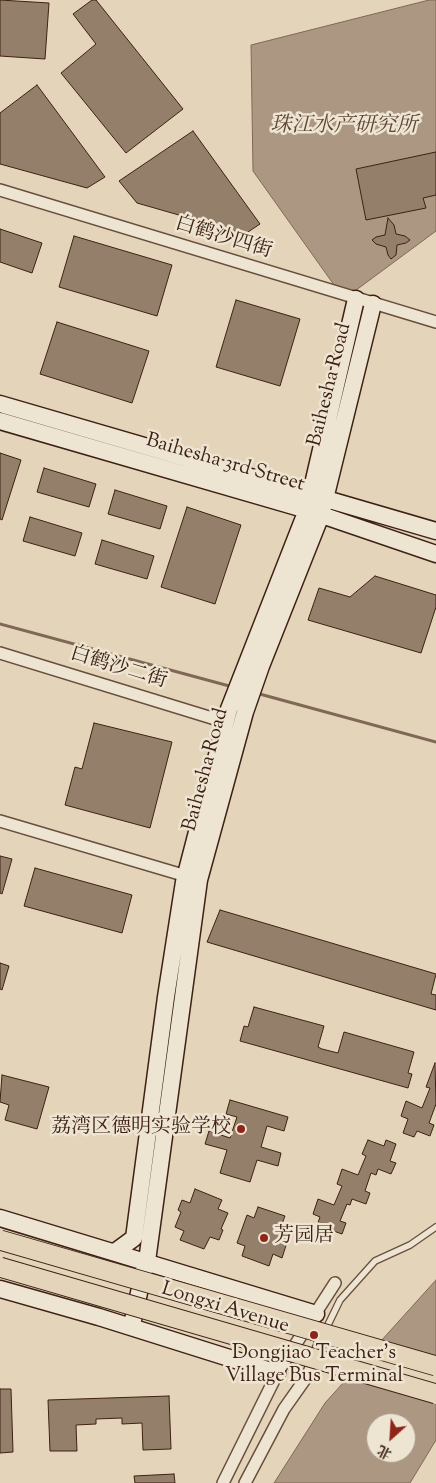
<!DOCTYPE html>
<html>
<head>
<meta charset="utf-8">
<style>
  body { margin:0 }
  #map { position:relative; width:436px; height:1483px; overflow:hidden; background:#e4d5ba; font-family:"Sorts Mill Goudy","Noto Serif SC",serif }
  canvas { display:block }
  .north { position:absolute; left:366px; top:1413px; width:50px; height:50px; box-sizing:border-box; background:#ede4d2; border:1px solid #a79686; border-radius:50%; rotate:206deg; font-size:14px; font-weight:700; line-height:20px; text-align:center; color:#3e2114 }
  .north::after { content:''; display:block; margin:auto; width:18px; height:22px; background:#8f2418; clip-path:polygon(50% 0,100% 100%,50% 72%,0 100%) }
</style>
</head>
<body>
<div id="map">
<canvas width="436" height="1483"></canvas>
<div class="north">北</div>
</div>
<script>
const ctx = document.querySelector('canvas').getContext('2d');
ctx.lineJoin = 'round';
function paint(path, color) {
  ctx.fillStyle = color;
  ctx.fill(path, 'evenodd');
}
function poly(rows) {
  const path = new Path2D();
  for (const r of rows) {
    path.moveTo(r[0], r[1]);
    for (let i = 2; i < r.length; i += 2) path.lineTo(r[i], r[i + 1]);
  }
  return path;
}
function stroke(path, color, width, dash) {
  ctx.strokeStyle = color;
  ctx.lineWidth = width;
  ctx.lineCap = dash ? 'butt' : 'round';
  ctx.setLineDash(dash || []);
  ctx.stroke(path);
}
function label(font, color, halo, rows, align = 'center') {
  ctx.font = font + ' "Sorts Mill Goudy","Noto Serif SC",serif';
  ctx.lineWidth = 5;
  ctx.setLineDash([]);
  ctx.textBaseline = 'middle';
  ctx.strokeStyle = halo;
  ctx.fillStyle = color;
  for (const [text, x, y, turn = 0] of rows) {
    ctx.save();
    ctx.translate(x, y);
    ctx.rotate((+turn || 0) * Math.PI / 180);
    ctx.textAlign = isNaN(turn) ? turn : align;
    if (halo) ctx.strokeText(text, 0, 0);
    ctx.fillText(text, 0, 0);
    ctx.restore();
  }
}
const water = poly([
  [429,0,436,0,436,231,344,299,253,171,251,45,429,0],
  [436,1280,436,1440,410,1483,274,1483,325,1403,436,1280],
  [376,1423,406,1423,406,1453,376,1453,376,1423]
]);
paint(water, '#ac9882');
stroke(water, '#806856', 1);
paint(poly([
  [378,1341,436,1358,436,1404,345,1377]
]), '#e4d5ba');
stroke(poly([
  [0,624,233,687],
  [256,693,436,742]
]), '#806856', 3);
const building = poly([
  [0,0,49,3,45,59,0,56,0,0],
  [92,0,96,0,183,109,126,153,61,73,96,44,73,14,92,0],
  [37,85,105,177,87,188,0,164,0,113,37,85],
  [193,131,260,224,245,234,137,203,119,181,193,131],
  [436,152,436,195,423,198,426,208,366,220,356,169,436,152],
  [388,218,394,225,396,234,405,236,410,240,406,243,397,245,396,255,391,259,388,255,386,247,376,244,372,240,376,237,385,235,388,218],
  [0,229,42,243,32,273,0,262,0,229],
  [74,236,172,265,157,316,59,287,74,236],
  [236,300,300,319,280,386,216,367,236,300],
  [57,322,149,351,132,403,40,374,57,322],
  [0,453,21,460,2,520,0,519,0,453],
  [44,468,96,484,89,507,37,492,44,468],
  [115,490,167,506,160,529,108,514,115,490],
  [187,507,241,525,215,604,161,587,187,507],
  [30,517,82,533,75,556,23,541,30,517],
  [102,540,154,556,147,579,95,564,102,540],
  [375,576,436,595,436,607,421,653,308,620,319,588,350,597,375,576],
  [94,723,172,742,150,828,65,805,75,767,82,769,94,723],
  [0,856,12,859,2,894,0,893,0,856],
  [35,868,132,895,122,933,24,906,35,868],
  [220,910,436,974,431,994,436,995,436,1010,207,942,220,910],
  [0,963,9,966,2,990,0,989,0,963],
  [254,1007,324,1026,318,1047,322,1049,338,1053,344,1032,414,1052,408,1073,412,1074,408,1088,240,1041,244,1026,248,1027,254,1007],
  [435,1063,436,1104,429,1123,434,1125,430,1136,417,1131,414,1137,403,1133,408,1119,401,1116,406,1101,422,1108,430,1088,426,1087,435,1063],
  [2,1075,49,1087,37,1129,5,1120,9,1105,0,1102,2,1075],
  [230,1100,288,1117,284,1131,267,1126,261,1147,281,1153,278,1166,257,1160,250,1182,220,1173,227,1150,205,1144,209,1131,230,1138,237,1117,226,1114,230,1100],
  [368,1140,384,1146,386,1140,396,1144,390,1161,396,1163,391,1174,378,1169,376,1175,371,1173,365,1191,370,1193,366,1204,352,1199,350,1205,347,1204,340,1221,346,1223,342,1234,328,1229,326,1235,315,1231,320,1217,313,1214,318,1199,334,1205,342,1186,337,1184,342,1169,358,1175,366,1156,362,1154,368,1140],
  [195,1189,222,1200,218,1209,228,1213,221,1229,223,1230,219,1240,210,1237,204,1249,180,1240,184,1231,175,1227,181,1212,178,1210,182,1200,190,1203,195,1189],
  [258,1207,285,1216,280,1229,290,1233,282,1258,273,1254,269,1266,242,1256,245,1246,237,1243,247,1215,254,1218,258,1207],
  [0,1389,11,1389,13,1452,0,1453,0,1389],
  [169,1396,171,1449,143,1450,142,1423,122,1424,122,1418,96,1419,96,1424,76,1425,77,1451,50,1451,48,1400,169,1396],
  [174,1474,175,1483,135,1483,134,1476,174,1474]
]);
paint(building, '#947f6a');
stroke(building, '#3e2114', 1);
const lane = poly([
  [325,1331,340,1300,375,1261,410,1245,436,1227]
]);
const street = poly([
  [0,190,436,322],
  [0,653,225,722],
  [0,821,193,878],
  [223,1483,279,1370,335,1283],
  [245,1483,284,1409,308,1375,321,1342]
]);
const secondary = poly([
  [0,404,436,531],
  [0,421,307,510,436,554],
  [0,1218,316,1314],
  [115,1252,134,1238,166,997,184,882,229,709,307,510,356,299],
  [147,1261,199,880,245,712,261,666,321,515,373,304],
  [0,1289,99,1317,277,1373],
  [133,1320,144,1270]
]);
stroke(lane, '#684e3e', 8);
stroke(street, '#684e3e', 14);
stroke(secondary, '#3e2114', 19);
stroke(lane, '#ede4d2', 5.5);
stroke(street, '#ede4d2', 11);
stroke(secondary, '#ede4d2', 16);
const primaryBridge = poly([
  [0,1240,436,1366],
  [0,1267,436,1394]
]);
stroke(primaryBridge, '#3e2114', 21, []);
stroke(primaryBridge, '#e4d5ba', 19);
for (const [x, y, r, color] of [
  [241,1129,5,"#8f2418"],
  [264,1238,5,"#8f2418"],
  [314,1335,5,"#8f2418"]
]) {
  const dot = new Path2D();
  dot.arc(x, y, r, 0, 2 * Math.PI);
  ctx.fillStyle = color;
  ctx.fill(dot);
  stroke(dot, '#ede4d2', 2);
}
label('20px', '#3e2114', '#ede4d2', [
  ["白鹤沙四街",223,239,17],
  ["Baihesha Road",331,385,-76],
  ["Baihesha 3rd Street",225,464,16],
  ["白鹤沙二街",118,669,17],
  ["Baihesha Road",207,770,-75],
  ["Longxi Avenue",225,1309,17]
]);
label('20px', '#3e2114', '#ede4d2', [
  ["荔湾区德明实验学校",231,1129],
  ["芳园居",274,1238,"left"],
  ["Dongjiao Teacher's",314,1355,"center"],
  ["Village Bus Terminal",314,1378,"center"]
], 'right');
label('italic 21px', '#5f4535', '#ede4d2', [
  ["珠江水产研究所",344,127]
]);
</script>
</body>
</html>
